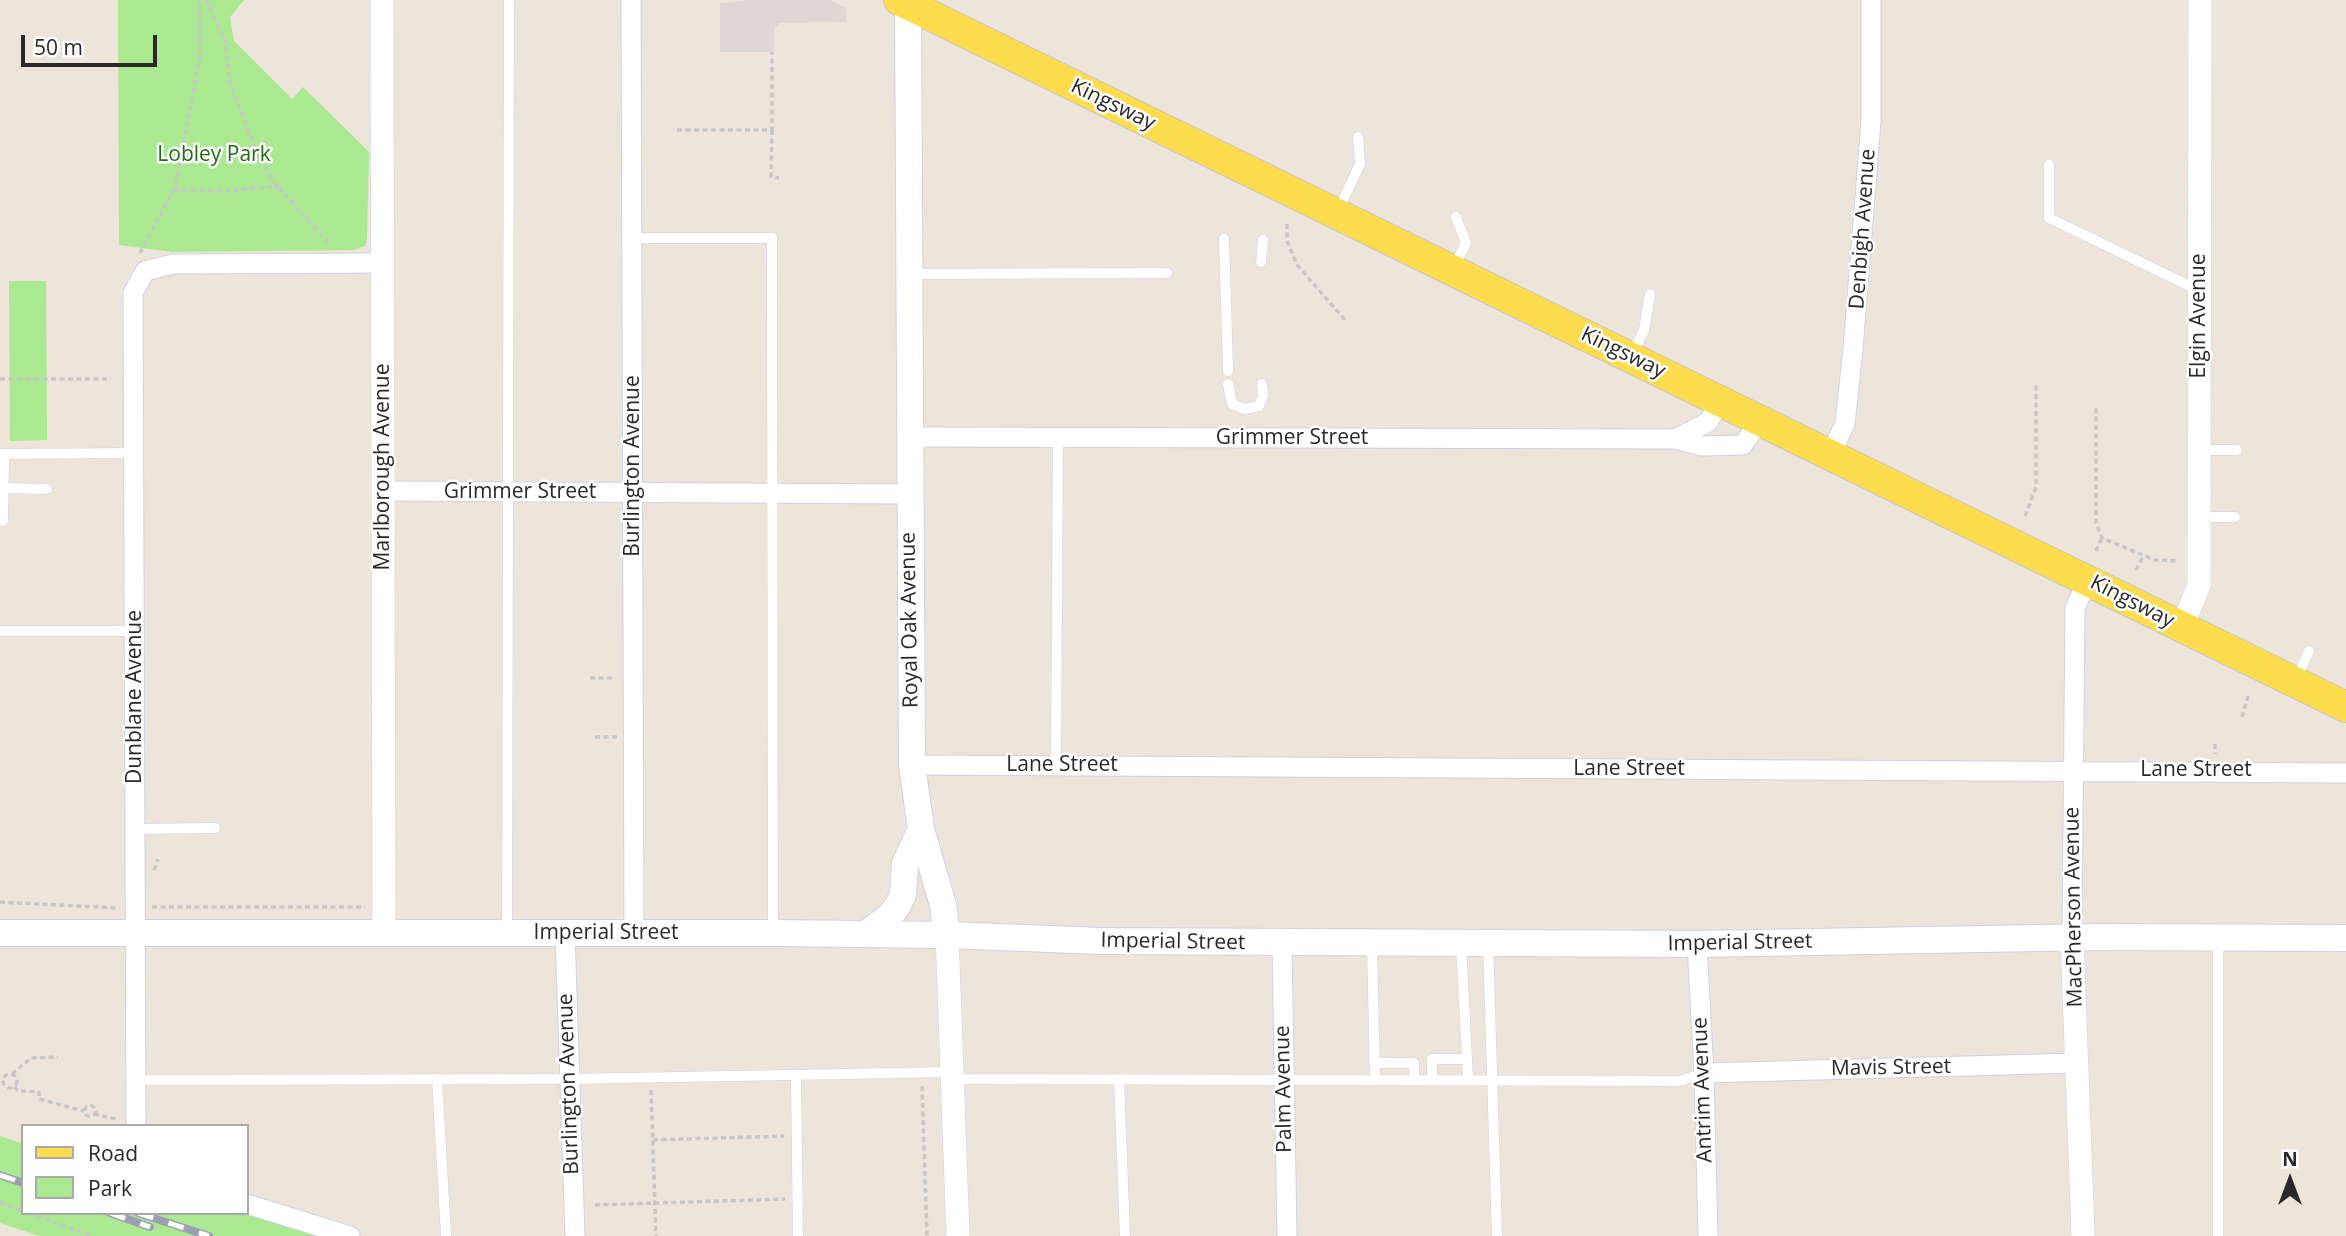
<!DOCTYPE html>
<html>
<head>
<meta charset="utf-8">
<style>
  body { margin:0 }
  #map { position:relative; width:2346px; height:1236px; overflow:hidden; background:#ede5d9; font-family:"Open Sans",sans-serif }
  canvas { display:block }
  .legend { position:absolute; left:21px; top:1124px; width:228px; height:91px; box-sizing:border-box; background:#fff; border:2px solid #a9a9a9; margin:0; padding:9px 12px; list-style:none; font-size:21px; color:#292929 }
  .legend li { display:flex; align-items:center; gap:14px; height:35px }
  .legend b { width:35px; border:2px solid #a9a9a9 }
  .north { position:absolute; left:2255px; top:1145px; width:70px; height:70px; -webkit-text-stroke:5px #fff; paint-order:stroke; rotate:0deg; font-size:19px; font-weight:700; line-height:28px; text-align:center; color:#292929 }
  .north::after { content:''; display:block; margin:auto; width:24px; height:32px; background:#292929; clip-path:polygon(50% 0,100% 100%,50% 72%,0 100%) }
  .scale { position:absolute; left:21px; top:35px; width:136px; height:32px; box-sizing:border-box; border:4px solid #292929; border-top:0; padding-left:9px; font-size:21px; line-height:24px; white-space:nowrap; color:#292929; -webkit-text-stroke:5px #fff; paint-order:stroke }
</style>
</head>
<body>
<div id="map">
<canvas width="2346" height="1236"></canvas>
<ul class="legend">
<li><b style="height:9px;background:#fddc4e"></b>Road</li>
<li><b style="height:19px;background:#aae990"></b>Park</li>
</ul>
<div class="north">N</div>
<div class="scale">50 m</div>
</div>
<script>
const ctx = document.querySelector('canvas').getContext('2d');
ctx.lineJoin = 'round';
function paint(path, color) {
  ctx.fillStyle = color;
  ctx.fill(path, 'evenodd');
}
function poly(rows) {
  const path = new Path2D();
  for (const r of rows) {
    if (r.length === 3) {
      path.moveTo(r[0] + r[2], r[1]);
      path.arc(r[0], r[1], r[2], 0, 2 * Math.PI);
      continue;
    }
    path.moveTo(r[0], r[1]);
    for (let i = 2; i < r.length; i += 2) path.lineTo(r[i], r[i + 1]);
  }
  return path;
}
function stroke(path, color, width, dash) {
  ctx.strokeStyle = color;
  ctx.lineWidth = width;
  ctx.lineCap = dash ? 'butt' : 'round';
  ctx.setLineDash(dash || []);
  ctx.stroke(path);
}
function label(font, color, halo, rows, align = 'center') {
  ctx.font = font + ' "Open Sans",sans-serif';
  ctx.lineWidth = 5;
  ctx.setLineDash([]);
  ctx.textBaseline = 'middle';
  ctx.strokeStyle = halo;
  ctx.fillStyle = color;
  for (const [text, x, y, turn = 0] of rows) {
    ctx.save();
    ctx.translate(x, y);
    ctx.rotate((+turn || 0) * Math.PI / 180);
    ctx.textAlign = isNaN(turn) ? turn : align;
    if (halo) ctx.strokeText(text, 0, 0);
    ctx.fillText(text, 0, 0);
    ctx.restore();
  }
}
paint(poly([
  [118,0,244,0,230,17,234,41,292,99,303,87,369,152,367,239,365,246,354,250,173,252,119,245],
  [9,281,46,281,47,440,10,441],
  [0,1136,23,1144,23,1213,243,1213,317,1236,39,1236,0,1223]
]), '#aae990');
paint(poly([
  [748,0,830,0,846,8,846,22,780,23,774,29,774,52,720,52,720,3]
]), '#ddd8d1');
const service = poly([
  [2049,165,2049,218,2198,290],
  [1338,211,1360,164,1358,137],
  [633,238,772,238,773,933],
  [1224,239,1228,371],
  [1261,262,1263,240],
  [1454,267,1466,243,1456,217],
  [912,274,1167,273],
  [1633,353,1644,330,1650,294],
  [1228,384,1232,404,1245,409,1259,406,1263,395,1262,384],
  [2200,450,2237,450],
  [0,454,134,453],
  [1,488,47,489],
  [2199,517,2235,517],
  [3,521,4,454],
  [0,631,135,631],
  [2296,679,2309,651],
  [1056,765,1058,437],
  [135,829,215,828],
  [507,932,509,0],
  [1488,943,1497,1236],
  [1372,944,1375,1079],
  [1461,944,1468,1079],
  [1374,1063,1414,1063,1414,1079],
  [796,1076,798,1236],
  [437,1079,446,1236],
  [953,1079,1680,1081,1704,1073],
  [1119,1079,1125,1236],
  [1432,1079,1432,1059,1467,1059],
  [136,1080,569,1079,951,1072],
  [2218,1236,2218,939]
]);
const minor = poly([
  [631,0,634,933],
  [908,437,1676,439,1702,446,1743,445,1760,420],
  [1676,439,1708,422,1721,401],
  [1830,455,1845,424,1853,349,1871,121,1871,0],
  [383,491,908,494],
  [912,765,2346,773],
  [565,933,575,1236],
  [2072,937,2075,608,2088,580],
  [1282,943,1287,1236],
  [1697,944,1704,1073,1708,1236],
  [1704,1073,2077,1063],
  [136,1126,133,293,145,271,173,264,383,263],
  [247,1204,350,1236]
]);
const tertiary = poly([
  [382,0,384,933],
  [2182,627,2199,585,2200,0],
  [947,935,958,1236],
  [2072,937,2083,1236]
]);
const secondary = poly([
  [908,0,912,765,921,829,943,905,947,935],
  [0,933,773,933,947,935,1101,941,1697,944,2096,937,2346,938],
  [866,934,890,916,898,905,903,895,905,864,921,829]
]);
const primary = poly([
  [899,0,2346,707]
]);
stroke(service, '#cfd2e4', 11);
stroke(minor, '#cfd2e4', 21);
stroke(tertiary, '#cfd2e4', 24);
stroke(secondary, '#cfd2e4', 28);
stroke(primary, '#c7c7c7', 32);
stroke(poly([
  [206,0,225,41,230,84,256,150,275,184,330,244],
  [677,130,772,130,772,52],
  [772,130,771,177,779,178],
  [174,190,226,191,277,186,275,192],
  [1287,224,1287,241,1297,265,1346,321],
  [140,253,175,187,200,56,200,0],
  [0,379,111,379],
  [2096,408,2096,523,2102,538,2155,560,2179,561],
  [2025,516,2036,487,2036,385],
  [2096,551,2102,538],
  [2136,570,2144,555],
  [590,678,612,678],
  [2242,717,2249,693],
  [595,737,617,737],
  [2215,744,2215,754],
  [154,870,158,859],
  [0,902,117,908],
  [152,907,365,907],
  [12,1074,31,1058,58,1057],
  [10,1081,7],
  [922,1086,927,1236],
  [14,1087,19,1091,39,1092,39,1099,84,1111],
  [651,1090,656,1236],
  [90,1111,5.5],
  [94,1114,116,1119],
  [653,1140,784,1136],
  [0,1202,23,1211],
  [595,1205,785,1199],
  [29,1213,92,1236]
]), '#c7c7c7', 3.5, [5, 3.5]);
stroke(service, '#fff', 10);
stroke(minor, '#fff', 19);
stroke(tertiary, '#fff', 23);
stroke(secondary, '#fff', 26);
stroke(primary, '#fddc4e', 30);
const rail = poly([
  [0,1175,23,1183],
  [110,1213,150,1227],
  [138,1213,209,1236]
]);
stroke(rail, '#9c9eb5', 8);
stroke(rail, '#fff', 5, [16]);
label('21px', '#292929', '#fff', [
  ["Kingsway",1113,105,26],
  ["Denbigh Avenue",1863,229,-86],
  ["Elgin Avenue",2199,316,-90],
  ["Kingsway",1623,353,26],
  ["Grimmer Street",1292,438],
  ["Burlington Avenue",633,466,-90],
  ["Marlborough Avenue",383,467,-90],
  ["Grimmer Street",520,492],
  ["Kingsway",2132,602,27],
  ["Royal Oak Avenue",910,620,-91],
  ["Dunblane Avenue",135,697,-90],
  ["Lane Street",1062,765],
  ["Lane Street",1629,769],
  ["Lane Street",2196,770],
  ["MacPherson Avenue",2074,907,-91],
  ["Imperial Street",606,933],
  ["Imperial Street",1173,942,1],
  ["Imperial Street",1740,943,-1],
  ["Mavis Street",1891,1068,-1],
  ["Burlington Avenue",569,1084,-92],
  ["Palm Avenue",1284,1089,-91],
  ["Antrim Avenue",1703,1090,-92]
]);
label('21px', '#226c13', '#fff', [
  ["Lobley Park",214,155]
]);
</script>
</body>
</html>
